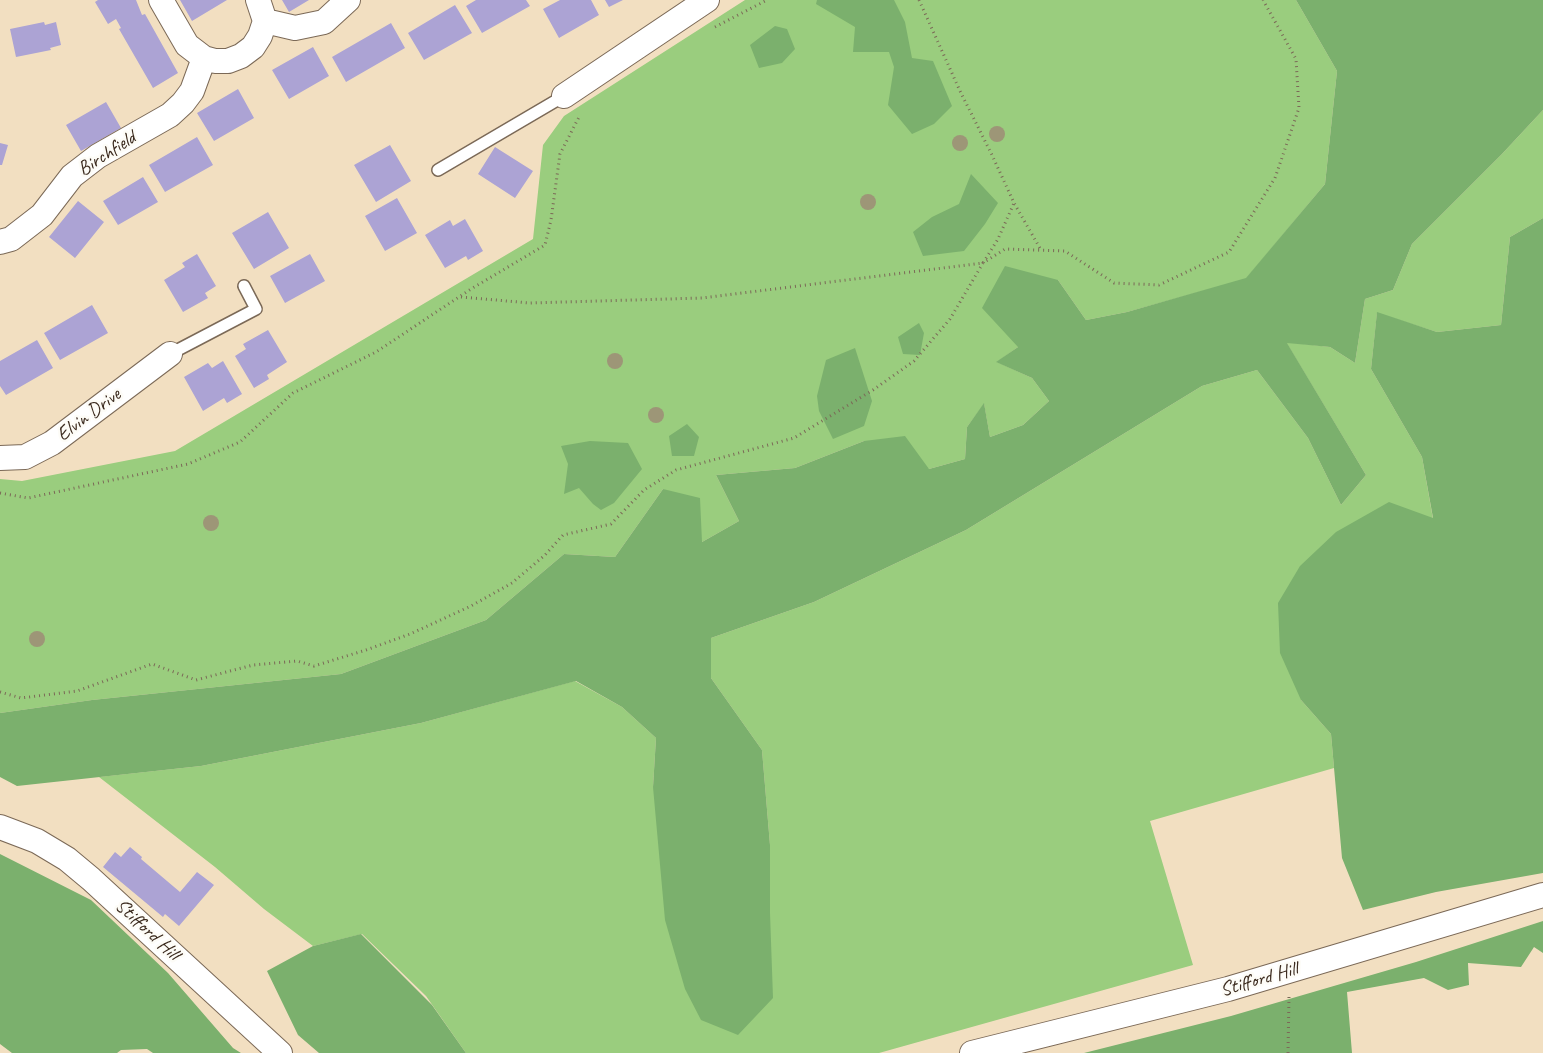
<!DOCTYPE html>
<html>
<head>
<meta charset="utf-8">
<style>
  body { margin:0 }
  canvas { display:block; background:#f2dfc1 }
</style>
</head>
<body>
<canvas width="1543" height="1053"></canvas>
<script>
const ctx = document.querySelector('canvas').getContext('2d');
ctx.lineJoin = 'round';
function paint(path, color) {
  ctx.fillStyle = color;
  ctx.fill(path, 'evenodd');
}
function poly(rows) {
  const path = new Path2D();
  for (const r of rows) {
    path.moveTo(r[0], r[1]);
    for (let i = 2; i < r.length; i += 2) path.lineTo(r[i], r[i + 1]);
  }
  return path;
}
function stroke(path, color, width, dash) {
  ctx.strokeStyle = color;
  ctx.lineWidth = width;
  ctx.lineCap = dash ? 'butt' : 'round';
  ctx.setLineDash(dash || []);
  ctx.stroke(path);
}
function label(font, color, halo, rows, align = 'center') {
  ctx.font = font + ' Caveat,sans-serif';
  ctx.lineWidth = 5;
  ctx.setLineDash([]);
  ctx.textBaseline = 'middle';
  ctx.strokeStyle = halo;
  ctx.fillStyle = color;
  for (const [text, x, y, turn = 0] of rows) {
    ctx.save();
    ctx.translate(x, y);
    ctx.rotate((+turn || 0) * Math.PI / 180);
    ctx.textAlign = isNaN(turn) ? turn : align;
    if (halo) ctx.strokeText(text, 0, 0);
    ctx.fillText(text, 0, 0);
    ctx.restore();
  }
}
paint(poly([
  [745,0,1296,0,1337,71,1325,184,1246,279,1127,312,1086,320,1058,280,1018,347,997,362,1032,378,1049,401,1023,425,990,437,984,404,967,427,965,459,929,469,864,441,795,468,716,475,739,521,702,542,663,489,615,557,564,554,486,620,341,674,92,700,0,713,0,479,22,481,175,451,533,239,543,145,564,116],
  [1543,110,1543,218,1510,237,1501,325,1437,332,1377,313,1371,369,1422,457,1433,519,1301,700,1331,734,1334,768,1150,821,1193,965,879,1053,466,1053,426,996,362,934,313,946,264,909,215,867,99,777,201,766,421,723,575,681,622,707,656,738,653,787,770,913,770,845,762,750,711,678,711,638,814,602,966,530,1202,386,1257,370,1308,438,1341,505,1366,475,1286,342,1330,347,1355,363,1365,299,1393,290,1412,244,1502,154]
]), '#9acd7e');
paint(poly([
  [817,0,894,0,905,22,912,58,933,61,952,106,934,124,912,134,888,105,894,67,889,52,853,52,855,27,816,4],
  [1296,0,1543,0,1543,110,1502,154,1412,244,1393,290,1365,299,1355,363,1330,347,1287,343,1366,475,1341,505,1308,438,1257,370,1202,386,966,530,814,602,711,638,711,678,762,750,770,845,770,913,773,998,738,1035,701,1020,685,989,665,920,653,787,656,738,622,707,576,681,421,723,201,766,17,786,0,777,0,713,92,700,341,674,486,620,564,554,615,557,663,489,700,498,702,542,739,521,716,475,795,468,864,441,905,436,929,469,965,459,967,427,984,403,990,437,1023,425,1049,401,1032,378,996,362,1018,347,982,308,1005,266,1058,280,1086,320,1127,312,1246,278,1325,184,1337,71],
  [775,26,787,29,795,49,782,63,759,68,750,45],
  [971,174,998,203,985,224,964,251,923,256,913,232,932,217,959,204],
  [1543,218,1543,873,1436,892,1363,910,1342,858,1331,734,1301,700,1280,653,1278,603,1300,566,1336,532,1389,502,1433,518,1422,457,1371,369,1377,312,1437,332,1501,325,1510,237],
  [919,323,924,333,920,355,903,354,898,337],
  [855,348,872,401,864,426,833,439,819,411,817,396,826,360],
  [687,424,699,437,694,456,672,456,669,436],
  [590,441,628,443,642,469,614,503,601,510,593,504,579,488,564,494,568,464,561,446],
  [0,854,91,900,168,973,233,1048,241,1053,153,1053,147,1049,121,1050,117,1053,12,1053,0,1044],
  [1543,921,1543,953,1534,947,1521,967,1468,963,1469,985,1448,990,1424,978,1347,992,1352,1053,1084,1053,1231,1016,1416,962],
  [361,934,432,1005,466,1053,319,1053,298,1035,267,971,313,946]
]), '#7bb06d');
paint(poly([
  [98,0,136,0,142,15,145,14,178,73,153,88,119,29,121,28,116,19,108,24,95,2],
  [180,0,227,0,192,21],
  [282,0,309,0,289,12],
  [476,0,526,0,530,6,482,33,466,6],
  [560,0,591,0,599,15,559,38,543,9],
  [605,0,623,0,609,7],
  [455,5,472,33,424,60,408,33],
  [44,22,45,25,56,22,61,45,50,48,51,50,16,57,10,29],
  [391,23,405,48,346,82,332,57],
  [313,47,329,76,289,99,272,70],
  [238,89,254,118,214,141,197,113],
  [106,102,121,128,81,151,66,125],
  [197,137,213,165,165,192,149,165],
  [0,143,8,145,2,165,0,165],
  [390,145,411,181,376,202,354,165],
  [495,147,533,171,515,198,478,174],
  [143,177,158,202,118,225,103,201],
  [397,198,417,233,385,251,365,216],
  [78,201,104,222,75,258,49,237],
  [268,212,289,248,254,269,232,233],
  [465,219,483,251,468,260,466,256,445,268,425,235,450,220,453,226],
  [197,254,216,286,205,293,208,298,183,312,164,280,185,267,182,263],
  [310,254,325,281,285,303,270,276],
  [92,305,108,333,60,360,44,333],
  [268,330,287,362,267,375,269,379,254,388,235,356,246,349,243,344],
  [37,340,53,368,6,395,0,386,0,361],
  [223,361,242,394,227,403,224,398,203,411,184,377,208,363,212,368],
  [130,847,142,857,141,859,180,892,197,872,214,885,179,926,165,914,163,917,103,867,115,852,121,857]
]), '#aca3d4');
const service = poly([
  [438,170,564,96],
  [170,354,256,309,244,286]
]);
const minor = poly([
  [161,0,187,45,204,58],
  [258,0,265,21],
  [564,96,707,0],
  [0,242,11,239,42,215,72,176,98,156,170,115,183,103,192,91,204,58,215,61,228,61,241,56,253,47,260,36,265,21,295,28,324,22,348,0],
  [0,458,25,457,52,443,170,354],
  [0,827,37,841,67,859,91,879,280,1053],
  [972,1053,1228,989,1543,895]
]);
stroke(service, '#7b6957', 14);
stroke(minor, '#7b6957', 26);
stroke(poly([
  [919,0,960,91,992,155,1014,203,1041,250],
  [715,27,767,0],
  [461,297,530,303,702,298,983,263,998,239,1014,203],
  [0,493,28,498,188,464,240,442,293,393,376,352,471,289,545,245,551,220,560,154,579,117],
  [0,692,21,698,77,691,152,664,196,680,253,665,297,661,314,666,366,650,410,634,471,606,512,583,545,555,563,535,611,524,644,490,676,470,794,438,873,390,914,361,950,319,983,263,1005,249,1065,251,1114,283,1159,285,1229,252,1275,178,1299,108,1296,59,1263,0],
  [1288,1053,1289,996]
]), '#7b6957', 3, [1, 4]);
stroke(service, '#fff', 11);
stroke(minor, '#fff', 24);
ctx.fillStyle = '#9d9677';
for (const [x, y] of [
  [997,134],
  [960,143],
  [868,202],
  [615,361],
  [656,415],
  [211,523],
  [37,639]
]) {
  ctx.beginPath();
  ctx.arc(x, y, 8, 0, 2 * Math.PI);
  ctx.fill();
}
label('20px', '#3b2a1e', '#fdfcf7', [
  ["Birchfield",107,154,-33],
  ["Elvin Drive",89,415,-37],
  ["Stifford Hill",147,930,43],
  ["Stifford Hill",1259,980,-16]
]);
</script>
</body>
</html>
